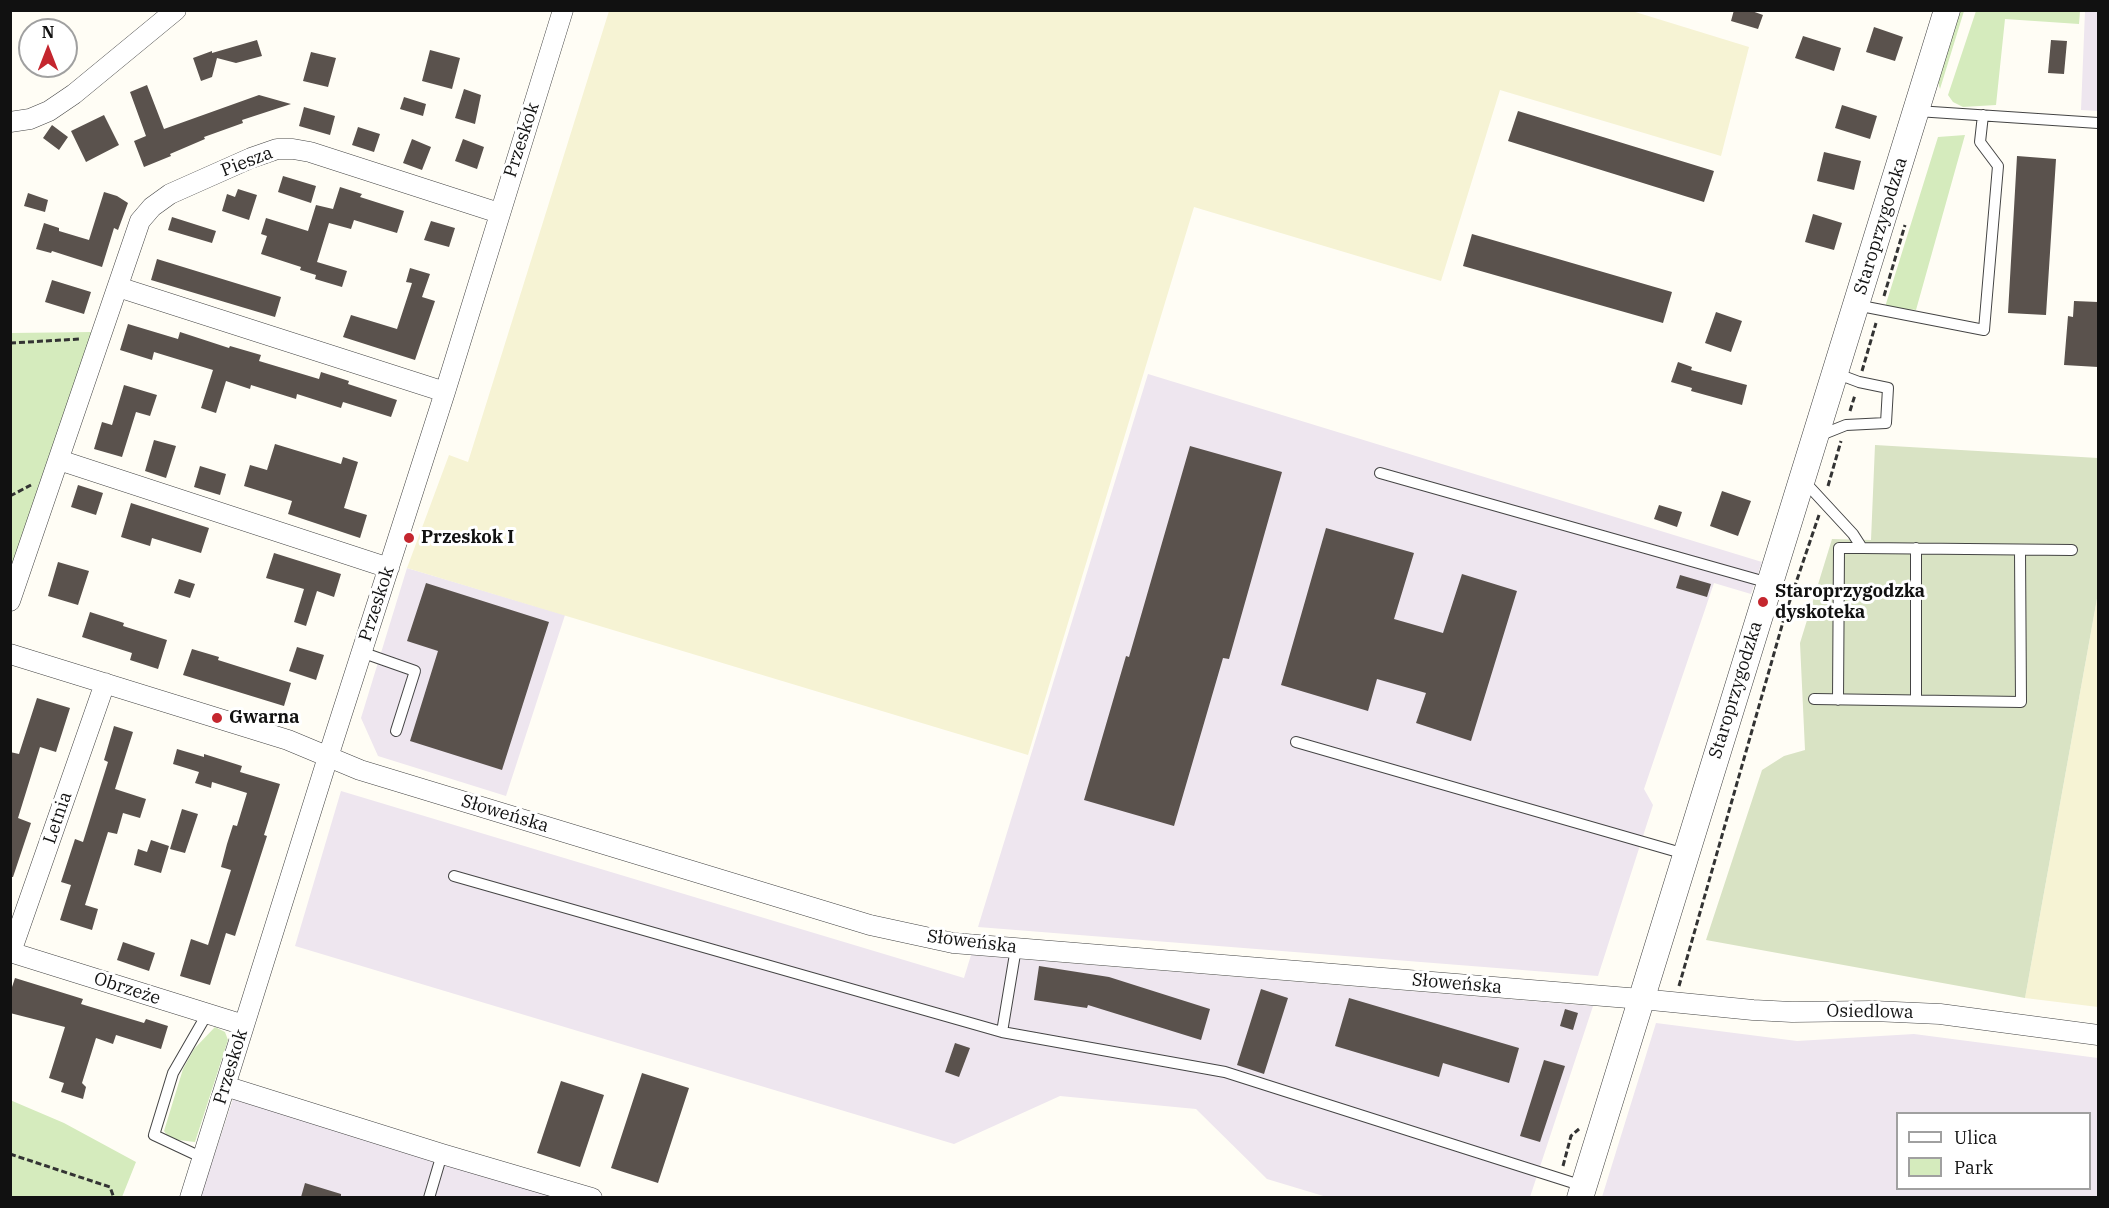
<!DOCTYPE html>
<html>
<head>
<meta charset="utf-8">
<style>
  body { margin:0 }
  #map { position:relative; width:2109px; height:1208px; overflow:hidden; background:#fffdf5; font-family:"IBM Plex Serif",serif }
  canvas { display:block }
  .frame { position:absolute; inset:0; border:12px solid #111; pointer-events:none }
  .legend { position:absolute; left:1896px; top:1112px; width:195px; height:78px; box-sizing:border-box; background:#fff; border:2px solid #a0a0a0; margin:0; padding:8px 10px; list-style:none; font-size:18px; color:#111 }
  .legend li { display:flex; align-items:center; gap:12px; height:30px }
  .legend b { width:30px; border:2px solid #a0a0a0 }
  .north { position:absolute; left:18px; top:18px; width:60px; height:60px; box-sizing:border-box; background:#fff; border:2px solid #a0a0a0; border-radius:50%; rotate:0deg; font-size:16px; font-weight:700; line-height:24px; text-align:center; color:#111 }
  .north::after { content:''; display:block; margin:auto; width:21px; height:27px; background:#c4262e; clip-path:polygon(50% 0,100% 100%,50% 72%,0 100%) }
</style>
</head>
<body>
<div id="map">
<canvas width="2109" height="1208"></canvas>
<div class="frame"></div>
<ul class="legend">
<li><b style="height:8px;background:#fff"></b>Ulica</li>
<li><b style="height:16px;background:#d5ebbd"></b>Park</li>
</ul>
<div class="north">N</div>
</div>
<script>
const ctx = document.querySelector('canvas').getContext('2d');
ctx.lineJoin = 'round';
function paint(path, color) {
  ctx.fillStyle = color;
  ctx.fill(path, 'evenodd');
}
function poly(rows) {
  const path = new Path2D();
  for (const r of rows) {
    path.moveTo(r[0], r[1]);
    for (let i = 2; i < r.length; i += 2) path.lineTo(r[i], r[i + 1]);
  }
  return path;
}
function stroke(path, color, width, dash) {
  ctx.strokeStyle = color;
  ctx.lineWidth = width;
  ctx.lineCap = dash ? 'butt' : 'round';
  ctx.setLineDash(dash || []);
  ctx.stroke(path);
}
function label(font, color, halo, rows, align = 'center') {
  ctx.font = font + ' "IBM Plex Serif",serif';
  ctx.lineWidth = 6;
  ctx.setLineDash([]);
  ctx.textBaseline = 'middle';
  ctx.strokeStyle = halo;
  ctx.fillStyle = color;
  for (const [text, x, y, turn = 0] of rows) {
    ctx.save();
    ctx.translate(x, y);
    ctx.rotate((+turn || 0) * Math.PI / 180);
    ctx.textAlign = isNaN(turn) ? turn : align;
    if (halo) ctx.strokeText(text, 0, 0);
    ctx.fillText(text, 0, 0);
    ctx.restore();
  }
}
paint(poly([
  [2085,11,2098,11,2098,111,2081,110],
  [1148,374,1762,562,1751,594,1714,583,1644,789,1653,805,1598,976,978,927],
  [407,568,565,615,506,796,378,756,361,718],
  [341,791,964,978,971,955,1593,1006,1530,1197,1330,1198,1267,1179,1196,1109,1060,1096,954,1144,295,946],
  [1656,1023,1797,1041,1914,1034,2098,1058,2098,1197,1602,1197],
  [1898,1114,2090,1114,2090,1188,1898,1188],
  [234,1096,389,1148,554,1197,200,1198]
]), '#eee6ef');
paint(poly([
  [1632,11,1749,47,1721,156,1500,90,1441,281,1194,207,1028,755,407,568,449,455,468,462,609,11],
  [2098,593,2098,1007,2025,998]
]), '#f6f3d4');
paint(poly([
  [1956,11,1964,11,1940,89,1937,79],
  [1976,11,2080,11,2079,24,2005,19,1996,105,1963,107,1953,102,1948,95],
  [1965,135,1916,310,1885,307,1938,137],
  [92,332,11,576,11,333],
  [215,1027,225,1032,228,1040,195,1142,170,1139,164,1131,183,1069,194,1049],
  [10,1100,64,1123,136,1162,122,1197,11,1197]
]), '#d5ebbd');
paint(poly([
  [1875,445,2098,458,2098,593,2025,998,1706,940,1762,770,1784,756,1805,750,1800,643,1832,539,1871,540]
]), '#d9e3c4');
paint(poly([
  [1734,10,1749,10,1763,15,1758,29,1731,21],
  [1874,27,1903,37,1895,61,1866,52],
  [1803,36,1841,48,1834,71,1795,58],
  [257,40,262,56,236,63,217,58,212,77,201,81,193,58,212,51,212,53],
  [2051,40,2067,41,2064,74,2048,73],
  [430,50,460,58,452,89,422,81],
  [311,52,336,58,328,87,303,81],
  [147,85,164,129,259,95,291,104,242,120,243,123,204,137,205,139,170,154,171,156,144,167,134,141,146,136,130,92],
  [464,89,481,95,475,124,455,118],
  [404,97,426,104,423,116,400,109],
  [1842,105,1877,116,1870,139,1835,128],
  [304,107,335,116,330,135,299,126],
  [1518,111,1714,171,1704,202,1508,141],
  [104,115,119,145,86,162,71,131],
  [52,125,68,137,59,150,43,138],
  [358,127,380,134,374,152,352,145],
  [412,139,431,147,422,170,403,163],
  [463,139,484,147,477,169,455,161],
  [1824,152,1861,161,1854,190,1817,181],
  [2017,156,2056,159,2046,315,2008,313],
  [283,176,316,186,311,203,278,192],
  [340,187,362,194,360,197,404,211,397,233,354,220,351,229,329,223,317,262,347,271,342,287,315,279,316,275,300,270,301,267,261,254,267,236,261,234,266,218,308,231,316,205,333,209],
  [238,189,257,195,249,220,222,211,227,194,235,197],
  [104,192,117,196,128,203,118,230,114,228,102,267,52,251,51,253,36,249,44,223,59,228,59,231,89,240],
  [28,193,48,200,45,212,24,206],
  [1813,214,1842,223,1834,250,1805,242],
  [172,217,216,231,212,243,168,230],
  [431,221,455,228,449,247,424,240],
  [1472,234,1672,292,1663,323,1463,266],
  [157,259,281,297,275,317,151,280],
  [410,268,430,274,422,297,435,301,415,360,343,337,351,315,397,329,412,283,406,282],
  [52,280,91,292,84,314,45,302],
  [2074,301,2098,302,2098,367,2064,365,2068,316,2073,317],
  [1716,312,1742,321,1731,352,1705,343],
  [128,324,178,339,180,332,229,348,230,346,261,355,259,361,319,379,321,372,349,381,348,384,397,400,391,417,343,402,341,408,297,394,296,399,251,385,250,389,226,381,216,413,201,408,213,370,154,352,152,360,120,350],
  [1678,362,1692,367,1691,370,1747,385,1742,405,1691,391,1692,388,1671,382],
  [124,385,157,395,150,416,136,412,122,457,94,449,102,422,112,425],
  [154,440,176,446,166,478,145,471],
  [275,444,341,464,343,457,358,462,344,508,367,515,360,538,288,514,292,501,244,486,250,465,267,470],
  [1190,446,1282,472,1229,659,1223,658,1174,826,1084,800,1126,656,1129,657],
  [200,466,226,474,220,495,194,487],
  [78,485,103,493,96,515,71,507],
  [1722,491,1751,501,1738,536,1710,526],
  [131,503,209,528,201,553,152,538,150,546,121,537],
  [1659,505,1682,512,1677,527,1654,519],
  [1326,528,1414,553,1394,619,1443,633,1462,574,1517,591,1471,741,1416,723,1426,693,1377,679,1368,711,1281,685],
  [274,553,341,574,334,597,317,591,306,626,294,622,304,589,266,578],
  [58,562,89,571,78,605,48,596],
  [1680,575,1711,584,1707,597,1676,588],
  [179,579,195,584,190,598,174,593],
  [426,583,549,622,502,770,410,741,438,651,407,641],
  [90,612,124,623,123,626,167,640,158,669,130,660,132,653,82,637],
  [297,647,324,655,316,680,289,671],
  [192,649,219,657,218,660,291,683,284,706,183,675],
  [37,698,70,708,56,752,40,747,18,818,31,823,13,877,10,877,10,752,19,754],
  [114,726,133,732,115,789,146,799,140,818,123,813,117,834,108,832,85,905,98,909,92,930,60,920,71,885,61,882,75,839,83,842,108,762,104,760],
  [177,749,204,757,204,754,242,766,240,772,280,784,264,835,267,836,235,936,226,933,210,985,180,976,191,939,208,945,231,870,221,867,227,844,233,825,237,826,247,793,212,782,211,788,195,783,199,772,173,764],
  [182,809,198,814,185,853,170,849],
  [151,840,169,846,161,873,134,865,138,849,147,852],
  [123,942,155,953,149,971,117,960],
  [1039,966,1109,977,1210,1009,1201,1040,1088,1005,1087,1008,1034,1000],
  [15,978,83,999,81,1004,144,1023,146,1019,168,1026,161,1049,116,1035,113,1044,96,1038,82,1083,86,1087,83,1099,61,1092,64,1083,49,1078,65,1027,10,1013,10,993],
  [1261,989,1288,998,1264,1074,1237,1065],
  [1349,998,1519,1048,1509,1083,1443,1063,1439,1077,1335,1046],
  [1565,1009,1578,1013,1573,1030,1560,1026],
  [955,1043,970,1048,959,1077,945,1072],
  [1544,1060,1565,1066,1540,1142,1520,1136],
  [642,1073,689,1088,658,1183,611,1168],
  [561,1081,604,1095,580,1167,537,1153],
  [305,1183,341,1194,341,1197,301,1197]
]), '#5a524d');
const service = poly([
  [1917,111,2098,123],
  [1856,305,1984,330,1998,166,1980,142,1983,115],
  [1816,437,1846,425,1886,423,1888,388,1859,382,1835,373],
  [1380,473,1769,583],
  [1804,481,1853,534,1862,548,2072,550],
  [1916,548,1916,700],
  [361,652,415,671,396,731],
  [1814,699,2021,702,2020,550],
  [1838,700,1839,548,1862,548],
  [1296,742,1685,854],
  [454,876,1002,1032,1016,948],
  [1002,1032,1225,1072,1583,1186],
  [203,1158,154,1135,173,1073,207,1014],
  [429,1198,442,1154]
]);
const minor = poly([
  [10,122,30,119,49,111,74,94,176,10],
  [118,287,445,392],
  [59,460,389,568],
  [10,601,140,221,152,207,170,194,251,158,277,149,293,149,310,152,499,213],
  [10,654,288,740,360,770,870,925,953,943,1641,999,1753,1010,1792,1012,1873,1011,1940,1014,2098,1035],
  [10,952,244,1025],
  [11,952,105,683],
  [225,1086,442,1154,592,1198],
  [190,1198,328,757,445,392,563,10]
]);
const tertiary = poly([
  [1580,1198,1947,10]
]);
stroke(service, '#444', 12);
stroke(minor, '#444', 21);
stroke(tertiary, '#444', 27);
stroke(poly([
  [1884,296,1905,225],
  [10,343,80,339],
  [1862,371,1876,323],
  [1850,411,1855,395],
  [1828,486,1841,441],
  [10,496,31,485],
  [1679,986,1785,615,1819,515],
  [10,1154,110,1187,114,1198],
  [1563,1166,1571,1136,1579,1129]
]), '#333', 3, [6, 3]);
stroke(service, '#fff', 10);
stroke(minor, '#fff', 20);
stroke(tertiary, '#fff', 26);
for (const [x, y, r, color] of [
  [409,538,6,"#c4262e"],
  [1763,602,6,"#c4262e"],
  [217,718,6,"#c4262e"]
]) {
  const dot = new Path2D();
  dot.arc(x, y, r, 0, 2 * Math.PI);
  ctx.fillStyle = color;
  ctx.fill(dot);
  stroke(dot, '#fff', 2);
}
label('18px', '#111', '#fff', [
  ["Przeskok",522,140,-72],
  ["Piesza",247,162,-21],
  ["Staroprzygodzka",1881,226,-73],
  ["Przeskok",377,604,-72],
  ["Staroprzygodzka",1736,690,-73],
  ["Słoweńska",505,814,17],
  ["Letnia",58,818,-71],
  ["Słoweńska",972,942,7],
  ["Słoweńska",1457,984,5],
  ["Obrzeże",127,989,18],
  ["Osiedlowa",1870,1012,1],
  ["Przeskok",231,1067,-73]
]);
label('bold 18px', '#111', '#fff', [
  ["Przeskok I",421,538],
  ["Staroprzygodzka",1775,592],
  ["dyskoteka",1775,613],
  ["Gwarna",229,718]
], 'left');
</script>
</body>
</html>
